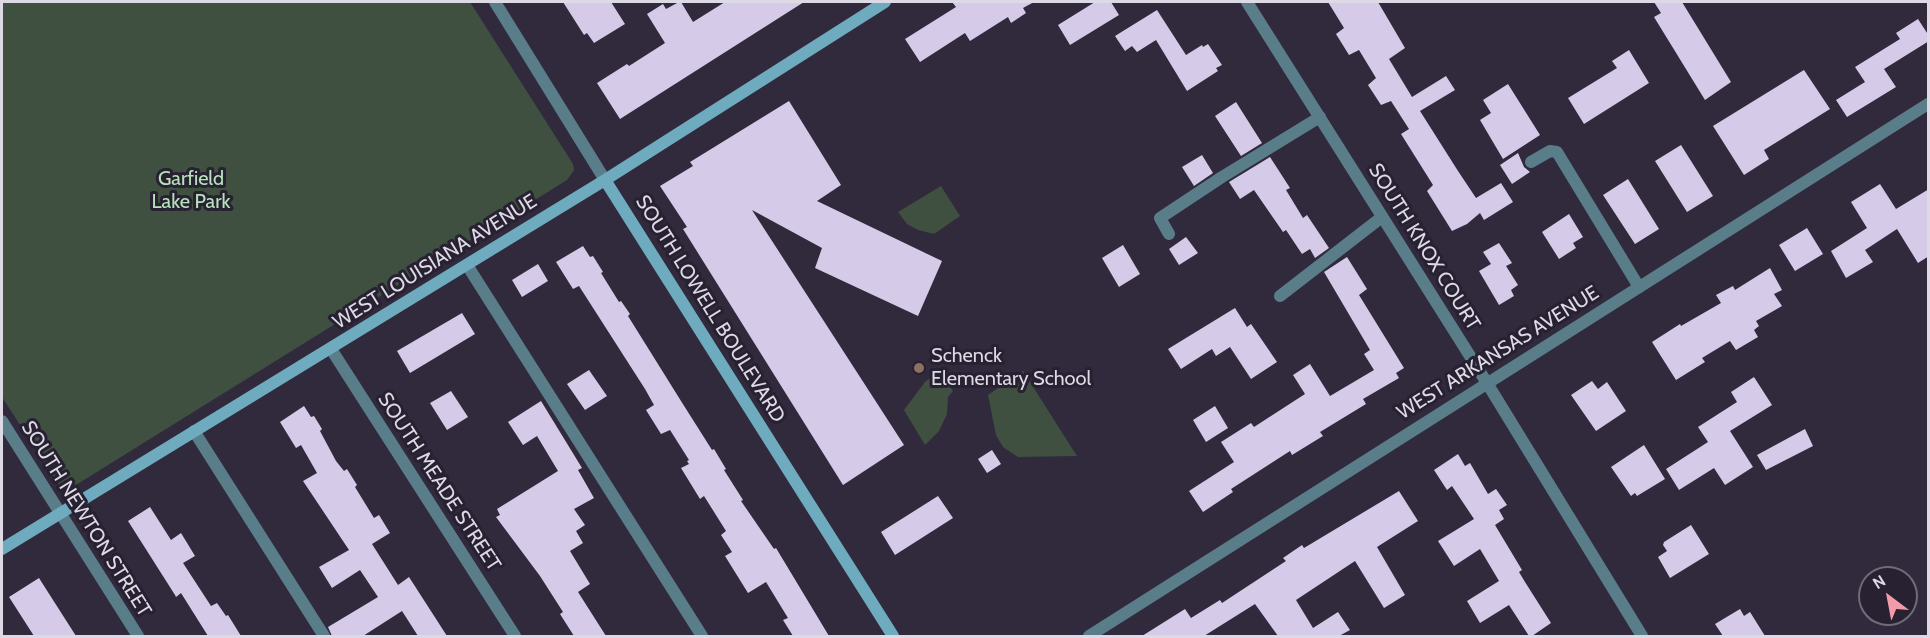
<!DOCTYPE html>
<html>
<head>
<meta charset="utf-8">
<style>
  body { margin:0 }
  #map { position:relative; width:1930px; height:638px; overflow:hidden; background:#312a3d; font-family:Cabin,sans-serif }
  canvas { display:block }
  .frame { position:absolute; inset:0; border:3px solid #ddd9e5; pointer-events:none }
  .north { position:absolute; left:1858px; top:566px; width:60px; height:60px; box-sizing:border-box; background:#272132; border:2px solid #706b7a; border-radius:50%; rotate:328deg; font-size:16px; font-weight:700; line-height:24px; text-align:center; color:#ddd9e5 }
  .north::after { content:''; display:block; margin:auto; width:21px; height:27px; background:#f39aab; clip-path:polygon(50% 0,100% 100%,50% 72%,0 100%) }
</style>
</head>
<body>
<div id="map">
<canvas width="1930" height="638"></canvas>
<div class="frame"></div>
<div class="north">N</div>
</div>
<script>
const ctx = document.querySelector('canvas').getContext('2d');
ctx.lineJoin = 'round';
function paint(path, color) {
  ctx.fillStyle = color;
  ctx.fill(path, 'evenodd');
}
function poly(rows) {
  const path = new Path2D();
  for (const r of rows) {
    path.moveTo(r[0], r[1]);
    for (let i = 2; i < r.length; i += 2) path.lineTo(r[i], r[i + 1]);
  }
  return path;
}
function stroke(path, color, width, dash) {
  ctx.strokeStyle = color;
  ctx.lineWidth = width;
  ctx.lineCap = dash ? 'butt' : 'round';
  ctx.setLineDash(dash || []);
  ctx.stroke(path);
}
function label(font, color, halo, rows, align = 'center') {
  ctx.font = font + ' Cabin,sans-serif';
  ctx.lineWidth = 6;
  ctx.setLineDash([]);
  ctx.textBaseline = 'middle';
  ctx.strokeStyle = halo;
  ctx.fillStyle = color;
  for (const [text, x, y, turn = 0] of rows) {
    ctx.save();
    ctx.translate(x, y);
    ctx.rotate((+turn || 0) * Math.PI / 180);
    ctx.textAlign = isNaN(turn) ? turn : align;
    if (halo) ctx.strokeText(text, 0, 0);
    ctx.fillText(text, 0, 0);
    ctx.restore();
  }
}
paint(poly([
  [2,2,470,2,573,164,574,170,567,180,71,488,59,485,2,397],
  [941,186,960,216,934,234,918,230,907,224,898,212],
  [939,371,953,391,948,397,947,414,939,431,925,445,904,410,925,382],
  [1023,371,1077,456,1018,457,1003,447,996,435,988,395]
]), '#3f5041');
paint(poly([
  [563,2,611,2,625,24,594,43,587,33,584,35],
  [679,2,681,2,693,22,725,2,804,2,620,119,597,83,627,64,629,66,665,43,647,14,663,4,666,9],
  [952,2,1034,2,1023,8,1026,13,1011,23,1008,17,970,41,965,33,920,62,905,39,956,7],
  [1095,2,1111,2,1119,15,1070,45,1058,25],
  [1328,2,1378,2,1405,48,1389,59,1412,97,1446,76,1455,90,1420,111,1458,171,1476,198,1501,183,1513,202,1484,220,1480,213,1467,224,1452,231,1427,191,1433,185,1401,134,1409,129,1391,101,1381,105,1368,85,1376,78,1359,50,1349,55,1336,34,1344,28],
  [1654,2,1682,2,1731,82,1705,100,1654,17,1661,13],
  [1157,10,1186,55,1202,45,1203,47,1208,44,1222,65,1216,68,1218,71,1187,91,1156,40,1137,52,1132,46,1125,51,1115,36],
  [1918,19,1929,36,1929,41,1884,69,1896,87,1847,117,1836,100,1865,82,1855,67,1900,39,1896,33],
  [1629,50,1649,83,1584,124,1568,98,1617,68,1612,61],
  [1804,70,1830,109,1764,150,1769,159,1744,175,1713,126],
  [1508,84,1540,135,1503,159,1480,120,1491,113,1483,100],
  [789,101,841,185,817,201,942,261,918,316,815,268,822,248,752,210,904,445,843,485,683,229,687,227,660,186,693,166,690,162],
  [1236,102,1262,143,1241,156,1215,116],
  [1681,145,1713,196,1687,212,1655,161],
  [1518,153,1524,167,1530,172,1512,184,1500,165],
  [1202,155,1213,173,1194,186,1182,167],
  [1270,157,1290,188,1286,190,1303,218,1307,215,1329,248,1315,258,1310,249,1302,254,1286,230,1283,232,1254,190,1240,199,1229,182],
  [1628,179,1659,229,1635,244,1603,195],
  [1880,184,1896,209,1929,189,1929,256,1918,263,1897,229,1865,250,1873,262,1846,278,1831,251,1867,228,1851,202],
  [1569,214,1583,237,1573,243,1576,248,1559,259,1542,232],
  [1807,228,1823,254,1795,271,1779,245],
  [1186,237,1198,253,1179,265,1169,249],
  [1499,243,1512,263,1506,266,1518,285,1511,290,1514,296,1499,305,1479,271,1491,264,1483,252],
  [1123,245,1140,274,1119,287,1102,258],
  [583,246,590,257,593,256,603,272,601,273,619,302,621,301,630,314,628,316,681,401,712,450,714,449,726,469,724,470,743,500,741,501,774,549,776,548,829,636,793,636,783,620,788,618,766,582,748,593,725,556,732,552,721,535,726,531,704,496,700,499,681,468,689,464,687,461,689,460,670,430,661,434,646,410,654,405,645,389,579,286,573,289,556,262],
  [1347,257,1367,289,1359,295,1404,368,1396,373,1399,378,1363,399,1366,404,1320,432,1323,436,1292,455,1290,451,1231,489,1233,492,1203,512,1189,491,1234,462,1221,442,1251,423,1254,427,1305,394,1293,375,1310,364,1330,396,1374,370,1364,354,1370,350,1324,272],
  [538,264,548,281,522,297,512,280],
  [1770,268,1782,290,1774,294,1782,306,1756,321,1759,326,1754,330,1758,337,1736,350,1730,341,1702,358,1705,362,1676,380,1652,342,1680,324,1681,326,1721,303,1716,295,1733,286,1735,290],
  [1235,308,1247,327,1251,324,1277,362,1251,379,1230,347,1216,356,1212,349,1181,369,1168,349],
  [462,313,475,334,410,373,397,351],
  [589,370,607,396,585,410,567,384],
  [1754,377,1772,405,1730,431,1753,467,1725,485,1714,468,1679,490,1666,469,1708,442,1698,427,1737,402,1731,392],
  [1592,381,1598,389,1607,382,1626,411,1596,431,1571,395],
  [451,391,468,417,447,430,430,403],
  [541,401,582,468,578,470,594,498,574,509,585,525,576,531,583,543,570,551,590,584,578,592,606,636,574,636,560,614,563,612,540,576,496,517,500,515,497,509,558,471,537,436,523,445,508,422],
  [304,406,311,417,314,416,322,429,320,431,336,461,344,471,347,469,357,485,355,487,374,518,379,515,390,533,372,544,398,585,409,577,447,636,418,636,402,611,363,636,332,636,328,627,378,597,360,570,332,588,319,567,349,550,303,481,317,473,301,445,296,448,280,422],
  [1215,406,1228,428,1206,442,1193,420],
  [1805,429,1813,446,1766,470,1757,455],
  [1644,445,1665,479,1637,496,1635,493,1631,496,1611,467],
  [992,450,1001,464,987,473,978,459],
  [1458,454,1465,466,1470,463,1488,494,1496,489,1507,505,1499,510,1504,519,1495,525,1522,570,1519,572,1525,582,1551,623,1532,636,1529,636,1509,605,1480,623,1467,601,1499,581,1480,549,1454,566,1438,541,1474,519,1452,486,1447,490,1434,470],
  [1399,491,1418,521,1377,547,1405,595,1384,608,1355,561,1296,600,1313,628,1338,612,1350,630,1339,636,1278,636,1255,604,1204,636,1142,636,1185,609,1191,618,1220,600,1222,603,1286,561,1283,558,1302,545,1304,548],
  [938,496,953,518,895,555,881,532],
  [150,507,171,540,181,533,195,556,183,563,211,606,217,603,226,616,228,615,241,636,208,636,181,593,176,597,175,595,128,521],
  [1691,525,1709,554,1670,578,1658,557,1667,551,1663,545,1664,542],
  [39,578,46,589,76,636,34,636,9,597],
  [1740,609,1744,616,1750,612,1765,636,1723,636,1715,624]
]), '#d5cbe8');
stroke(poly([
  [1531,162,1550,151,1557,152,1639,287],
  [1169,234,1160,218,1222,177,1320,117],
  [467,265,702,636],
  [1280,296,1382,217],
  [194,431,324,636]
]), '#597e8a', 12);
stroke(poly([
  [495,2,605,180],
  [1247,2,1487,383,1642,636],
  [331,349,515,636],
  [2,421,138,636],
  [1089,636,1928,104]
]), '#597e8a', 12);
stroke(poly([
  [605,180,893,636],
  [2,549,605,180,885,2]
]), '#6fabbf', 12);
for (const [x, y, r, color] of [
  [919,368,6,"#8d6e63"]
]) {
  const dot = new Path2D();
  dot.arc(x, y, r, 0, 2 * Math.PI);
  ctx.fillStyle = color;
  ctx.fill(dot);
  stroke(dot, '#272132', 2);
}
label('20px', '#b7e2ba', '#272132', [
  ["Garfield",191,179],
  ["Lake Park",191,202]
]);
label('20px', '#ddd9e5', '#272132', [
  ["SOUTH KNOX COURT",1424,247,58],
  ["WEST LOUISIANA AVENUE",435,262,-32],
  ["SOUTH LOWELL BOULEVARD",710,309,58],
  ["WEST ARKANSAS AVENUE",1498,353,-32],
  ["SOUTH MEADE STREET",439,482,57],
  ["SOUTH NEWTON STREET",86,519,58]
]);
label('20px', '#ddd9e5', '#272132', [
  ["Schenck",931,356],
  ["Elementary School",931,379]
], 'left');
</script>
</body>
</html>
